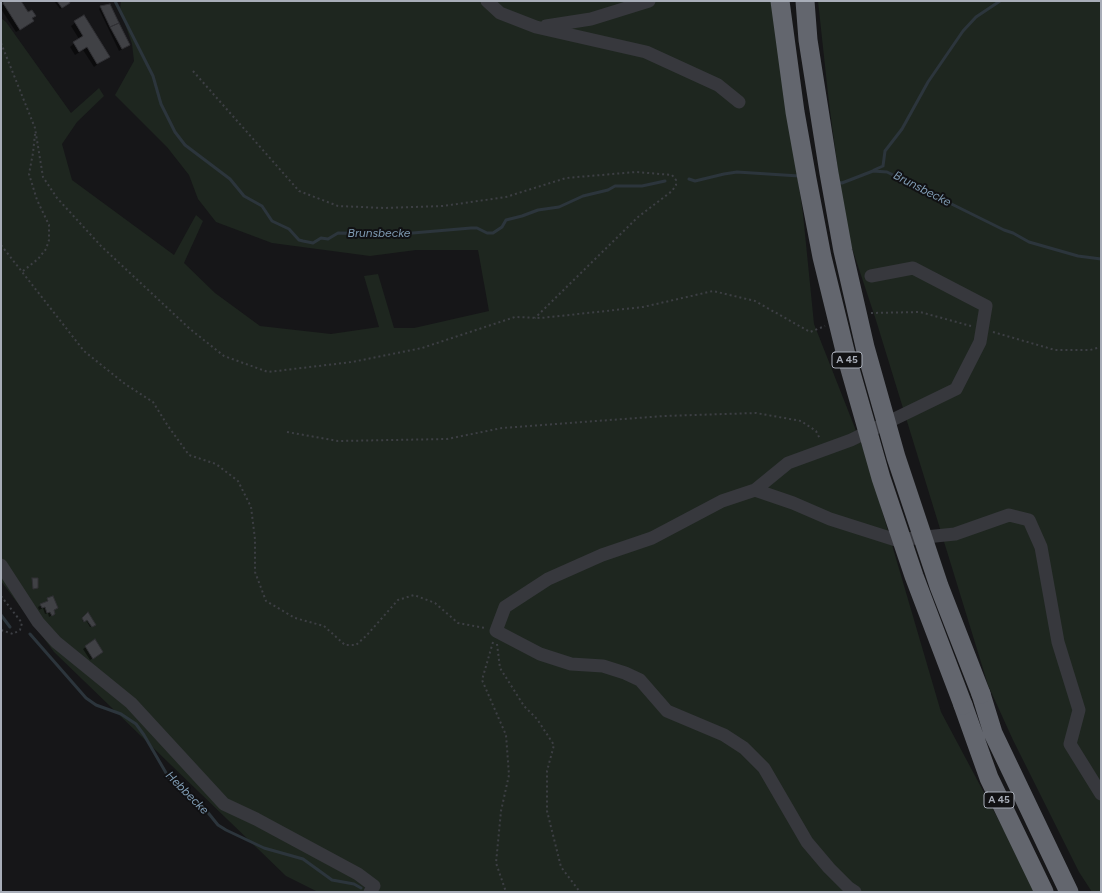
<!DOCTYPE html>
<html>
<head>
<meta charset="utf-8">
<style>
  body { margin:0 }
  #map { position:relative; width:1102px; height:893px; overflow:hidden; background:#161618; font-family:Figtree,sans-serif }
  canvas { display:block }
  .frame { position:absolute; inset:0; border:2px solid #a8adb8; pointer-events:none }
</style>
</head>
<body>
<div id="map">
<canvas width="1102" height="893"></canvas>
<div class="frame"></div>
</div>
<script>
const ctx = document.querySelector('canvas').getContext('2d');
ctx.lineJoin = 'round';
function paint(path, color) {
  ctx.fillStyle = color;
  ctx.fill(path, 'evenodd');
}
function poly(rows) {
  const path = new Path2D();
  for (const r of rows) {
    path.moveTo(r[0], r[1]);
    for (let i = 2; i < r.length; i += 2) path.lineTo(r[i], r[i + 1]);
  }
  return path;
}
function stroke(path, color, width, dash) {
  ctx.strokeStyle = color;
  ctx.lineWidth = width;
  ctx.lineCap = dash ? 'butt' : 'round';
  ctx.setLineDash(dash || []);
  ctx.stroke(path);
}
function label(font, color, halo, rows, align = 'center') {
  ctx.font = font + ' Figtree,sans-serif';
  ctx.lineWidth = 4;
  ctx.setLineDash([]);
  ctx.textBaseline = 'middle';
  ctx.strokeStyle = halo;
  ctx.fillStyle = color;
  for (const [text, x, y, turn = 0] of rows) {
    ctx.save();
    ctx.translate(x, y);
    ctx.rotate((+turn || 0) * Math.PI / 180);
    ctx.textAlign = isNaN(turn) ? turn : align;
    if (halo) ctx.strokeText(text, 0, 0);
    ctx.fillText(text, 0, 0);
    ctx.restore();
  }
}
paint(poly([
  [121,1,774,1,781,63,803,214,814,324,866,456,941,712,1037,892,318,892,286,876,54,652,1,581,1,18,6,22,71,113,99,88,104,96,77,122,62,144,72,180,174,255,196,215,203,221,184,263,215,293,260,326,331,334,379,327,364,276,378,274,394,328,414,328,489,311,478,250,416,250,370,256,272,243,216,222,198,199,189,175,167,147,115,95,134,61,132,44,120,9],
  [818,1,1101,1,1101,892,1092,892,1079,872,1013,740,988,685,875,317,846,230,829,103]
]), '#1e261f');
paint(poly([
  [7,1,20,1,28,14,34,16,29,24,16,32,1,9,1,6],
  [54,1,67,1,66,5,60,9],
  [101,7,128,45,126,47,119,51,99,9],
  [84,16,109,56,94,67,83,50,75,55,70,47,79,39,71,26],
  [48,599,57,608,53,611,54,614,49,617,48,613,45,614,43,608,39,610,38,607,46,603],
  [87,614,94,625,90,627,86,620,83,622,82,619],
  [95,641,100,654,90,660,83,649]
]), '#0007');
stroke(poly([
  [115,1,153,76,161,104,175,132,185,145,230,179,244,196,262,206,272,221,289,229,299,240,303,241,313,243,321,238,328,239,338,233,401,234,471,228,477,228,487,233,493,233,502,227,506,220,522,216,538,210,559,207,583,196,608,190,615,186,642,186,665,181],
  [874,170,883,166,885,151,902,129,928,82,963,31,976,17,1000,1],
  [689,179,695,181,724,174,737,172,799,176],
  [837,182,842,183,873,171,887,172,1004,230,1013,233,1029,242,1078,256,1101,259],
  [1,615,10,627],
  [30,634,86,698,96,705,121,714,136,724,144,735,169,778,175,785,201,804,218,825,226,830,264,848,303,859,332,880,354,884,361,888]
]), '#2c353c', 3);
const building = poly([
  [5,1,21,1,28,12,32,10,36,16,32,18,34,21,20,30,3,3,5,1],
  [57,1,69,1,70,3,62,8,57,1],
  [110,4,119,23,110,27,100,6,110,4],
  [84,15,110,57,97,64,87,47,79,52,73,42,83,36,74,21,84,15],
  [119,23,130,45,122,49,110,27,119,23],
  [32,578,38,578,38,588,33,589,32,578],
  [53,596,58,608,54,610,55,614,52,616,50,612,47,613,45,607,42,608,40,604,48,601,47,598,53,596],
  [88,612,96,625,92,627,87,620,84,622,82,618,88,612],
  [95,639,103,652,93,659,85,646,95,639]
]);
paint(building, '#404145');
stroke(building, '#303034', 1);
stroke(poly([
  [1,43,35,128,43,177,57,198,101,246,190,329,224,356,268,372,352,362,422,348,515,317,541,318,643,307,713,291,755,301,810,332,825,326],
  [193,71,299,191,338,206,384,208,443,206,506,197,566,178,636,172,672,175,676,180,676,185,672,191,638,217,535,318],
  [1,245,84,351,125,384,153,402,168,426,189,455,216,464,238,481,251,507,255,539,255,572,266,601,295,618,324,626,345,645,356,645,366,636,398,600,414,595,435,603,458,623,485,628],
  [23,271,38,259,46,249,49,240,49,225,37,200,29,174,33,153,35,134],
  [871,313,920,312,971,326],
  [993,332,1055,350,1090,350,1101,347],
  [287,432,338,441,447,439,502,428,664,416,756,413,801,421,816,431,820,439],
  [1,596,22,623,20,630,13,634,1,630],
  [493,642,482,680,506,735,509,775,501,811,496,863,506,892],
  [497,644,500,668,524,706,537,719,554,745,547,771,547,811,561,867,580,892]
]), '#3d3f44', 2, [2, 3]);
stroke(poly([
  [487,1,500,13,536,27,646,52,718,85,739,102],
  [546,26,591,19,649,1],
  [755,490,788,463,851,440,956,389,980,342,986,306,913,268,871,276],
  [1,565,38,622,56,642,131,703,224,804,256,819,358,874,374,886,370,892],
  [855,892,849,888,829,868,807,842,764,768,744,748,724,735,667,711,640,680,625,673,603,666,571,664,540,654,496,631,505,607,548,579,602,555,652,538,722,501,755,490,793,503,830,519,896,540,955,534,1009,515,1029,520,1041,547,1058,642,1079,710,1070,744,1101,794]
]), '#37383d', 13);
stroke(poly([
  [981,694,993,733,1069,892],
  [963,705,989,778,1044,892]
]), '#63666e', 19);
stroke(poly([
  [780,1,795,112,807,179,822,257,846,355,881,478,914,576,963,705],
  [805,1,808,40,829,173,843,251,865,347,896,457,939,586,981,694]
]), '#63666e', 19);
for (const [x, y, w] of [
  [847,360,30],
  [999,800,30]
]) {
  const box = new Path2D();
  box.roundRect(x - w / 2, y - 8, w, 16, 3);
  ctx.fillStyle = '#111113';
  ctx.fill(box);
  stroke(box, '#a8adb8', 1);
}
label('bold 10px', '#a8adb8', null, [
  ["A 45",847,360],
  ["A 45",999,800]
]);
label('italic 12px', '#7f9bb3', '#111113', [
  ["Brunsbecke",922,189,27],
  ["Brunsbecke",379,233],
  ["Hebbecke",187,793,45]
]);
</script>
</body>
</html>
